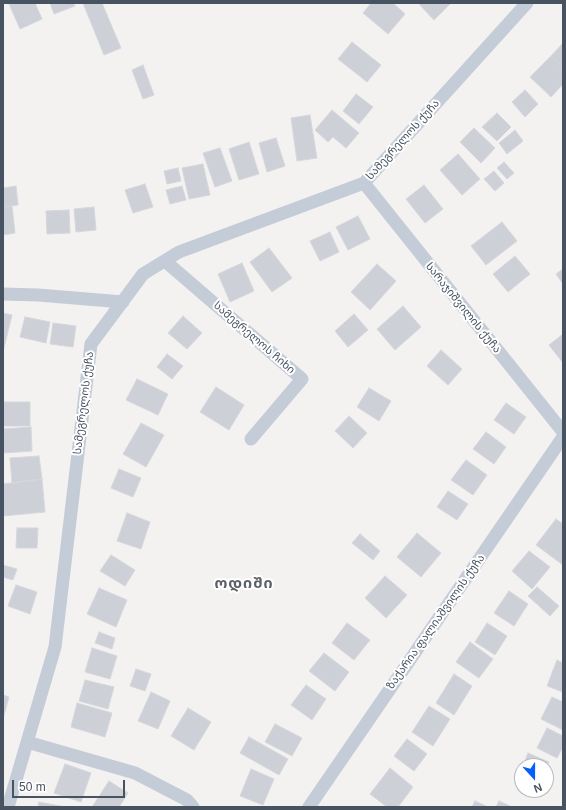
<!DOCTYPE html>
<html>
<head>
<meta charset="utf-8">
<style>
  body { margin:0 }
  #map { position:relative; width:566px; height:810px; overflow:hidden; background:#f4f1f1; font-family:Helvetica,sans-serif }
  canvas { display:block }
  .frame { position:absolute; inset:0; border:4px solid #475361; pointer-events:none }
  .north { position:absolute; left:514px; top:758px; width:40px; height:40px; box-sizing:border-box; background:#fff; border:1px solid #b5bac0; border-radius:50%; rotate:159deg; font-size:11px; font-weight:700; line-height:16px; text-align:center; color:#475361 }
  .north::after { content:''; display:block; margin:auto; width:14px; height:18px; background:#045ffb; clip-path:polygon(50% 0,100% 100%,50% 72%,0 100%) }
  .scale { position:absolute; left:12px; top:780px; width:113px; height:18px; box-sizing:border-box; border:2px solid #475361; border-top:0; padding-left:5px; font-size:12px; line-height:14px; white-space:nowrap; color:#475361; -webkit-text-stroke:3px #fff; paint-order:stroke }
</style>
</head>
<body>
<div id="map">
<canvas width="566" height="810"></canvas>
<div class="frame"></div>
<div class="north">N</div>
<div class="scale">50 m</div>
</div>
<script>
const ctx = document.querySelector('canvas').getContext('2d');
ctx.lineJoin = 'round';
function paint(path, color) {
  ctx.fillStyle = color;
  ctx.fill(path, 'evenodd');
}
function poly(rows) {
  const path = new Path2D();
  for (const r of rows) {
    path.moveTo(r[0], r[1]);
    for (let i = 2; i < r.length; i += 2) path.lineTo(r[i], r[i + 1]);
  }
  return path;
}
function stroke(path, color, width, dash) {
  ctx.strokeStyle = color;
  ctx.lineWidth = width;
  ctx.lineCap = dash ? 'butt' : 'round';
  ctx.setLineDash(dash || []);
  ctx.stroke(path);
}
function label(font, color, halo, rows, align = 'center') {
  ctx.font = font + ' Helvetica,"Noto Sans Georgian",sans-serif';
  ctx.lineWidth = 4;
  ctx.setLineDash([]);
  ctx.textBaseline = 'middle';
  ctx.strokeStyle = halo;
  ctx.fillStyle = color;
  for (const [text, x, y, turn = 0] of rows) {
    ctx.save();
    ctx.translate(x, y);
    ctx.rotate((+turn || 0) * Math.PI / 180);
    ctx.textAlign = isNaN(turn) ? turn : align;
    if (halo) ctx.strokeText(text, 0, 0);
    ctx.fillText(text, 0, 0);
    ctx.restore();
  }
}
const building = poly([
  [12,3,35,3,42,19,20,29,9,4,12,3],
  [50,3,73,3,75,6,54,14,50,3],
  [83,3,103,3,102,3,121,48,104,55,83,3],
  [371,3,393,3,405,14,388,34,363,13,371,3],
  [418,3,451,3,434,20,418,3],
  [352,42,381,65,367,82,338,59,352,42],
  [563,43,563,68,551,56,563,43],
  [551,56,563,68,563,84,551,97,530,77,551,56],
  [143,65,154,95,143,99,132,70,143,65],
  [525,90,538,104,525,117,512,102,525,90],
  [356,94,373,107,359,124,343,111,356,94],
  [332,110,359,133,346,148,333,137,328,142,315,130,332,110],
  [497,113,511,127,497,141,482,127,497,113],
  [310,115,317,158,297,161,291,118,310,115],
  [474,128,495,148,481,163,460,142,474,128],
  [515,130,523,141,507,154,499,143,515,130],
  [276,138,285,166,267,172,259,143,276,138],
  [249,142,259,174,239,180,229,149,249,142],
  [220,148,232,181,215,187,203,153,220,148],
  [458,154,480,179,462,195,440,170,458,154],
  [504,162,514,173,507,179,497,168,504,162],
  [203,164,210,195,189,199,182,168,203,164],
  [178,168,181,181,167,184,164,171,178,168],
  [494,171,504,183,495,191,484,179,494,171],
  [145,184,153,207,133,213,125,190,145,184],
  [424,185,443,209,425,223,406,199,424,185],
  [16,186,18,205,3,207,3,188,16,186],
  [182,186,186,200,170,204,166,190,182,186],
  [12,206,15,233,3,235,3,207,12,206],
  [94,207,96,230,76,232,74,209,94,207],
  [69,210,70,233,47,234,46,211,69,210],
  [358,216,370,239,348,250,336,227,358,216],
  [502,222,517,241,486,265,471,246,502,222],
  [330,232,339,252,320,261,310,241,330,232],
  [269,248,292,278,272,292,250,262,269,248],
  [515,256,530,274,508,292,493,274,515,256],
  [242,263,254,291,230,302,218,274,242,263],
  [377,264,396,281,370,310,351,292,377,264],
  [563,269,563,284,556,274,563,269],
  [403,306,421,327,395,350,377,329,403,306],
  [3,313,12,315,3,352,3,313],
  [354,314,368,330,348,347,335,331,354,314],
  [183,316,202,333,187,349,168,333,183,316],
  [25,317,50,322,46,343,20,337,25,317],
  [53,323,76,326,73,347,50,344,53,323],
  [563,334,563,363,549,345,563,334],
  [441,350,462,369,448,385,427,366,441,350],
  [167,354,183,366,172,379,157,367,167,354],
  [137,379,168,394,158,415,126,400,137,379],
  [216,387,244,405,229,430,200,412,216,387],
  [369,388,391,401,379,421,357,407,369,388],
  [3,402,30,402,30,426,3,426,3,402],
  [506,403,526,417,514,434,494,420,506,403],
  [349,416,367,433,353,448,335,431,349,416],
  [141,423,164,435,146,467,123,454,141,423],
  [31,427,32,451,4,453,3,429,31,427],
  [486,432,506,447,494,464,473,449,486,432],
  [39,456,42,479,12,483,10,458,39,456],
  [466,460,487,475,473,495,451,480,466,460],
  [119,469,141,478,133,497,111,488,119,469],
  [42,479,45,512,3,516,3,484,42,479],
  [448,491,468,504,457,520,437,507,448,491],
  [127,513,150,522,141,549,117,541,127,513],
  [556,519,563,524,563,565,536,545,556,519],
  [17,528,38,528,37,548,16,548,17,528],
  [417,533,441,553,421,577,397,557,417,533],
  [360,534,380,551,373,560,352,543,360,534],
  [529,551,550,567,532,589,512,571,529,551],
  [111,555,135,570,125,586,100,571,111,555],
  [3,565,17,569,13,580,3,577,3,565],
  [385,576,407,595,386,618,365,598,385,576],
  [16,585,37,592,30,614,8,606,16,585],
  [537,587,559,606,550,616,528,596,537,587],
  [99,588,127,600,116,627,87,614,99,588],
  [509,591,528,604,514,626,494,613,509,591],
  [347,623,370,640,354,660,332,643,347,623],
  [487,623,507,636,495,655,475,642,487,623],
  [99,632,115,638,112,649,95,643,99,632],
  [470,642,493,659,479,678,456,662,470,642],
  [92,648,117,656,110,679,85,672,92,648],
  [324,653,349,672,335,691,309,671,324,653],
  [557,660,563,663,563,692,547,686,557,660],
  [136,669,151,674,145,691,130,686,136,669],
  [454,674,472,686,454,715,436,703,454,674],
  [85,680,114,687,108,709,79,701,85,680],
  [306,685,326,699,312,720,291,705,306,685],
  [151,692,170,701,158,729,138,721,151,692],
  [3,695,9,697,3,719,3,695],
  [552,697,563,702,563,730,541,719,552,697],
  [77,703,112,713,105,737,71,727,77,703],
  [429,706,450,719,433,746,412,732,429,706],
  [188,708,211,722,194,750,171,736,188,708],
  [275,724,302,738,292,756,265,742,275,724],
  [547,728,563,736,563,747,557,758,537,748,547,728],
  [249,737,288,759,279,775,240,753,249,737],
  [407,739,427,754,414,771,394,756,407,739],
  [528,753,549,762,546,769,546,766,523,766,528,753],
  [65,764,91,773,81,802,54,793,65,764],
  [390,768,413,787,398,807,387,807,370,794,390,768],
  [251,769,274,779,263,805,240,796,251,769],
  [109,781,128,793,119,807,92,807,109,781],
  [475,801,488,807,472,807,475,801],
  [499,801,512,807,496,807,499,801],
  [39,802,65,807,38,807,39,802]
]);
paint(building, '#cdd0d6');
stroke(building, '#d5d7dd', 1);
stroke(poly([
  [364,183,563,432],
  [165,261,302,379,251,439],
  [3,294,38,295,123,302],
  [27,742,135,773,187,800,193,807],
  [8,807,55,647,91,344,143,274,179,252,364,183,527,3],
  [309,807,563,437]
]), '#c4ccd7', 13);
label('11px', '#475361', '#fff', [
  ["სამეგრელოს ქუჩა",403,140,-48],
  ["სარაჯიშვილის ქუჩა",463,308,51],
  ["სამეგრელოს ჩიხი",254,338,41],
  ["სამეგრელოს ქუჩა",84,403,-83],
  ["ზაქარია ფალიაშვილის ქუჩა",436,622,-55]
]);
ctx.letterSpacing = '1px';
label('bold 15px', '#5d6167', '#fff', [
  ["ოდიში",244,584]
]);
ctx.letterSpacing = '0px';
</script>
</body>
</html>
